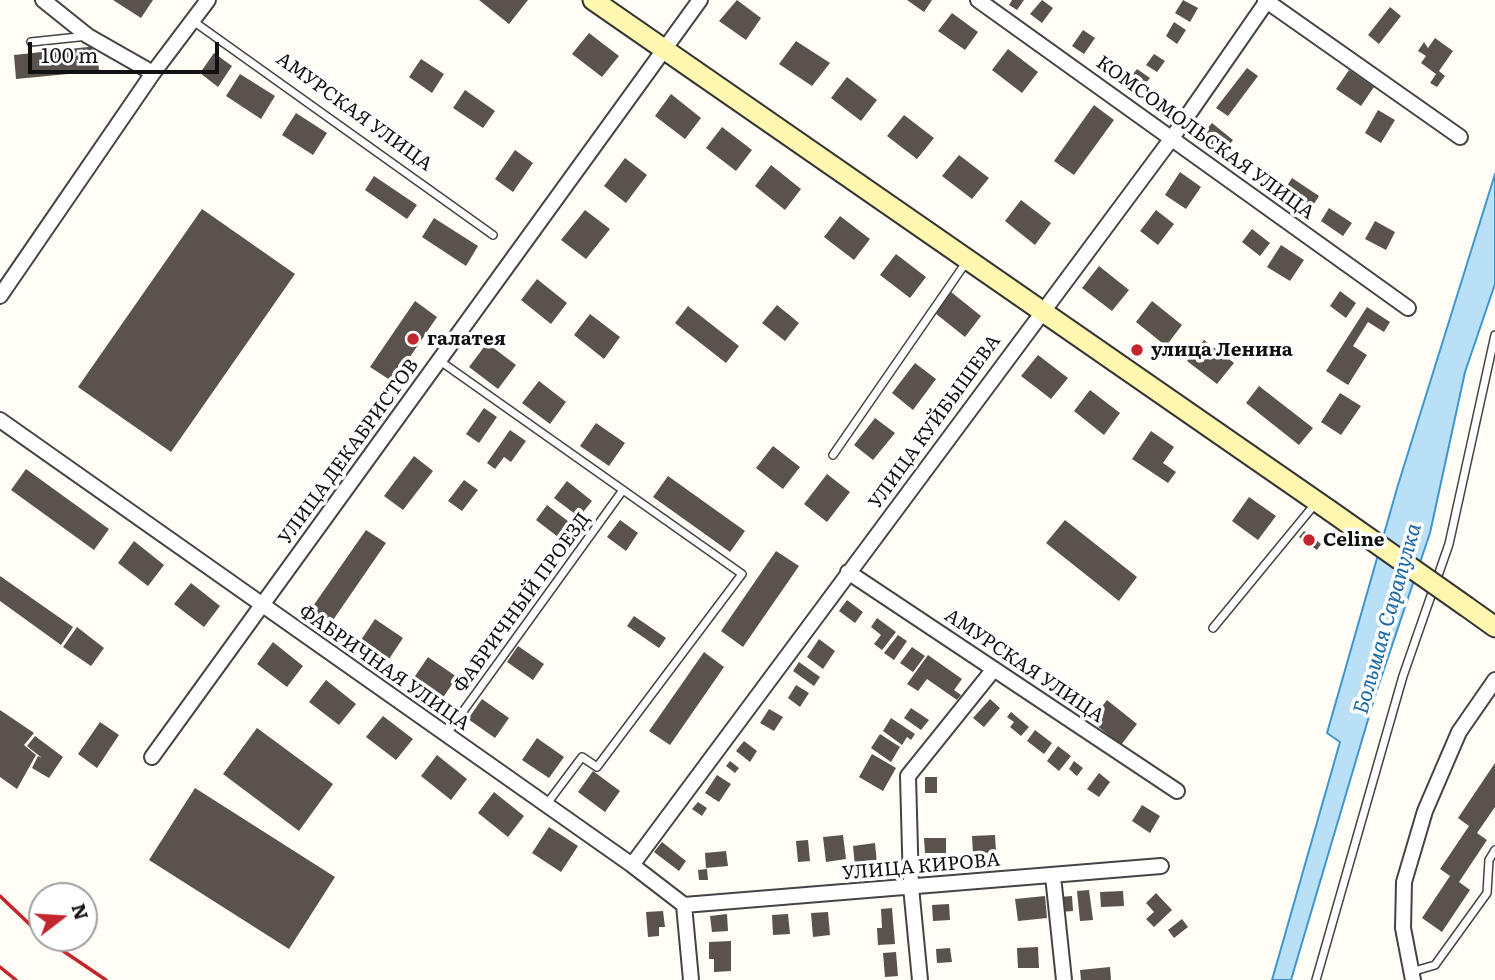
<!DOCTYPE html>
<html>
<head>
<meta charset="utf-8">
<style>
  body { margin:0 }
  #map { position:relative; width:1495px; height:980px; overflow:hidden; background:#fffdf5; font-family:Literata,serif }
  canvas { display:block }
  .north { position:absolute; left:28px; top:882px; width:70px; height:70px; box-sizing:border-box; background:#fff; border:2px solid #a0a0a0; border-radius:50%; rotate:73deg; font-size:19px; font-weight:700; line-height:28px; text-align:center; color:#111 }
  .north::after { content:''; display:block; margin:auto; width:24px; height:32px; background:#c4262e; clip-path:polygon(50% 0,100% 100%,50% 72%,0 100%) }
  .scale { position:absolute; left:28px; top:42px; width:191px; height:32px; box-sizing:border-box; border:4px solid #111; border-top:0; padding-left:9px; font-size:21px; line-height:24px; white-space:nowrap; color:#111; -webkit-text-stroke:5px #fff; paint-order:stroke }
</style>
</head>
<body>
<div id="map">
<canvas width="1495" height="980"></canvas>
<div class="north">N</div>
<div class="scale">100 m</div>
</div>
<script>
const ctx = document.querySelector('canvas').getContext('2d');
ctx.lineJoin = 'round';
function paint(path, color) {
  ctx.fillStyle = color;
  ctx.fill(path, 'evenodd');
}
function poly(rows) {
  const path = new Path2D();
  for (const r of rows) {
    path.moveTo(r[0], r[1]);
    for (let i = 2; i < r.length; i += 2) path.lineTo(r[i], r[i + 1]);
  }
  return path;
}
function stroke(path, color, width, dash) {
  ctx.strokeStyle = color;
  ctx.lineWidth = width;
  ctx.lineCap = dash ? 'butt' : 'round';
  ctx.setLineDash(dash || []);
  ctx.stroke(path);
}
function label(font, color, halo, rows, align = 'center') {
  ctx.font = font + ' Literata,serif';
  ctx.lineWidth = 7;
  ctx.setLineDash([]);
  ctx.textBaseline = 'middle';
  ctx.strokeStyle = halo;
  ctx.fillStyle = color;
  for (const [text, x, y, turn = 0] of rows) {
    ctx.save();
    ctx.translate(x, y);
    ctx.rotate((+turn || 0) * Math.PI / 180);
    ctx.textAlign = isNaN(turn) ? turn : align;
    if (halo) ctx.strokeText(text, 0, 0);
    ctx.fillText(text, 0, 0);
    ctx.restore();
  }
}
const water = poly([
  [1495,174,1495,284,1465,372,1430,533,1375,696,1291,980,1272,980,1340,742,1327,733,1398,485,1495,174]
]);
paint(water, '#b9e0f7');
stroke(water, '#3f96cf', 2);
paint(poly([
  [113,0,153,0,141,18],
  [479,0,528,0,509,24],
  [737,0,761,18,746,40,719,21],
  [907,0,932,0,924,12],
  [1012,0,1024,0,1017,10,1009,5],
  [1042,0,1053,8,1042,23,1030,14],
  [1183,0,1198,8,1190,22,1175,13],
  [1390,7,1401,16,1379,44,1368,35],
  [952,13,978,32,965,50,938,31],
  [1174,22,1186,30,1177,44,1166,36],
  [1083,30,1095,38,1084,54,1072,46],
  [589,33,619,56,602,77,572,54],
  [1435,38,1453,51,1439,71,1445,76,1437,87,1430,83,1436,74,1421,63,1426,56,1418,51,1424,42,1428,48],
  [796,41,830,63,812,86,779,64],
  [97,46,99,71,16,79,14,55],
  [1008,49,1038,72,1022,93,992,70],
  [214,53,232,66,218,87,200,73],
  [1154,54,1165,61,1157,72,1146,65],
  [421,59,444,74,432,93,409,77],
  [1247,68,1258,76,1228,116,1216,108],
  [1137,69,1150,78,1138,93,1126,83],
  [1349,70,1374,87,1361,106,1336,89],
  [240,74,275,96,261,119,226,96],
  [847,77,877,100,861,121,831,98],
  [465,90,495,111,483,128,453,108],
  [671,94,701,118,685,139,655,116],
  [1094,105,1114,120,1074,175,1054,161],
  [1378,110,1395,120,1381,143,1365,133],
  [296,113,327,133,313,155,282,135],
  [904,115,934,138,917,159,887,136],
  [1212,123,1233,140,1222,154,1200,137],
  [722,127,752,150,736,171,706,148],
  [515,150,533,163,513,192,495,179],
  [959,155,989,178,972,199,942,176],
  [625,158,647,175,626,203,604,186],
  [771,165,801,189,785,210,755,186],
  [1180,172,1201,187,1186,209,1165,195],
  [374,176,417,205,407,219,365,190],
  [1292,178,1319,196,1310,210,1283,192],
  [1021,200,1051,223,1035,245,1005,221],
  [1329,208,1352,223,1343,236,1321,221],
  [202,209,295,274,171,452,78,387],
  [585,210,610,229,586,259,561,240],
  [1156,210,1174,224,1158,245,1140,231],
  [840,216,870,239,854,260,824,237],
  [434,218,478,246,466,266,422,237],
  [1375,221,1395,232,1386,250,1365,239],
  [1252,229,1270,243,1260,256,1242,242],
  [1281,245,1304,260,1290,281,1267,267],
  [896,254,926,277,910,298,880,275],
  [1099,266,1129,290,1112,311,1082,288],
  [537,279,567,303,551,324,521,300],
  [1340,291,1356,303,1346,318,1330,306],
  [951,292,981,316,965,337,935,313],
  [415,301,437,317,393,382,370,367],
  [1152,301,1182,325,1166,346,1136,322],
  [777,305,799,323,785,341,762,323],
  [688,306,739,346,726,363,675,323],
  [1367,307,1390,322,1384,332,1368,322,1353,346,1367,355,1348,385,1326,371],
  [590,314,620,337,604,359,574,335],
  [1204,340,1234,363,1217,384,1187,361],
  [487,343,516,365,498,389,469,367],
  [1038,355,1068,378,1051,399,1021,376],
  [915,363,936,379,913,410,892,393],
  [539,381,566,402,550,424,522,403],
  [1259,386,1313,428,1299,445,1246,403],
  [1090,390,1120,413,1104,435,1074,411],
  [1340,393,1361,406,1341,435,1321,422],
  [484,408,497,417,479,443,466,434],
  [875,418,895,433,873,460,854,445],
  [596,423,625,443,609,466,580,446],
  [510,430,526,441,511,462,504,457,495,469,487,463],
  [1151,431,1174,447,1163,463,1176,472,1168,483,1132,459],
  [773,446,800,467,783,489,756,468],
  [414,456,433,471,403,510,384,496],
  [26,469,109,529,94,550,11,490],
  [827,474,850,492,827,522,804,504],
  [668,476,745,531,730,552,653,497],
  [464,480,478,490,462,511,448,501],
  [567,481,592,501,579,517,554,498],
  [1249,497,1276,516,1258,540,1232,521],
  [547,505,573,525,562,540,536,520],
  [620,520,638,533,626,551,607,537],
  [1065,520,1137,577,1119,601,1046,543],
  [366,530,386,543,331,623,311,609],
  [1304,531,1321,544,1317,550,1299,537],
  [134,541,164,565,148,586,118,563],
  [776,551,799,566,743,647,721,631],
  [0,576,73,627,61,645,0,601],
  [191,583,220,606,204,627,174,604],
  [847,600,863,612,855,623,839,611],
  [634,616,666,638,659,648,627,626],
  [877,618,896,632,882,650,874,644,881,635,871,627],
  [375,619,403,638,385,665,357,646],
  [77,627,104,648,91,666,63,647],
  [898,635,907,641,894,660,884,653],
  [819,639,835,651,823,669,807,657],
  [273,642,303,666,287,687,257,664],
  [518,646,544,664,533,680,507,662],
  [912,647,925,656,913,672,900,663],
  [704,652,724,667,670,745,649,731],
  [928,655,962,679,954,690,961,695,957,700,927,679,918,691,907,684],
  [428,657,457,677,440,702,411,682],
  [799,662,820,677,814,686,793,671],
  [326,680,356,704,339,725,309,702],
  [796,685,809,693,800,707,788,698],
  [482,699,509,718,495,738,468,719],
  [990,699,1000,708,984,727,973,718],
  [1107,700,1137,724,1121,745,1091,721],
  [911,708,929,720,921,730,904,718],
  [769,709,783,717,774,731,760,723],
  [0,710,34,733,24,745,36,755,17,789,0,777],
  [1011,712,1029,727,1021,736,1010,727,1014,722,1007,717],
  [383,716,413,739,396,760,366,737],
  [891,718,915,734,911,740,907,737,902,745,883,731],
  [100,722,119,735,97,768,78,754],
  [257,728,333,784,299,831,223,774],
  [1035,730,1052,743,1044,754,1027,741],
  [880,734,900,747,891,762,871,748],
  [35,736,63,757,49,778,32,768,38,756,42,758,27,746],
  [537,738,564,757,549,778,522,760],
  [744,741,757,751,750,762,736,751],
  [1058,746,1071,756,1059,771,1047,761],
  [872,754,896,768,883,791,859,777],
  [437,755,467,779,451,800,421,776],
  [730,761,739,768,735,773,726,766],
  [1074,761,1083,768,1077,776,1069,769],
  [1495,763,1495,807,1477,833,1487,840,1459,882,1470,890,1442,932,1422,918,1450,876,1440,869,1469,826,1458,818],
  [593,771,620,791,605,812,578,792],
  [1099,773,1110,782,1099,797,1087,789],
  [717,775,731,784,719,802,705,793],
  [925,777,937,777,937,793,925,793],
  [195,788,335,877,289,949,149,860],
  [494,792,524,816,508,837,478,813],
  [698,802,707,808,702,816,692,809],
  [1142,805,1160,816,1150,833,1132,821],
  [549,827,578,846,561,872,532,853],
  [843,835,846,859,826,862,823,837],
  [995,835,996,852,973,854,972,836],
  [924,838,946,838,946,853,925,853],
  [808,840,810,861,798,862,796,841],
  [662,842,686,861,679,871,654,852],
  [875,843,877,864,855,866,853,846],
  [726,851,728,866,706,868,705,853],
  [707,869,708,880,699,880,698,870],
  [1089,890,1093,920,1080,921,1077,891],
  [1123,891,1124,906,1101,907,1100,892],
  [1156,893,1172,910,1154,927,1146,919,1154,912,1146,903],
  [1045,896,1047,918,1018,921,1015,899],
  [1072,896,1073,911,1061,912,1060,897],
  [949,904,950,920,933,921,932,905],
  [892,908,895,944,878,945,877,928,882,928,881,909],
  [663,911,665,927,659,927,659,936,648,937,646,912],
  [828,912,830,935,813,937,811,913],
  [727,914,728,931,712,932,710,916],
  [788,914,790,934,773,935,772,915],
  [1182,919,1188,927,1174,938,1168,930],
  [731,941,731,971,714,972,714,959,709,959,709,942],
  [1038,947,1039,968,1018,968,1017,948],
  [950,948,952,962,937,963,936,949],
  [896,952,898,976,885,977,883,953],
  [1110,967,1111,980,1081,980,1080,970]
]), '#5a524d');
const lane = poly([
  [193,21,493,235],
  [31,42,88,36],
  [440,361,742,574,597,767,582,757,546,805],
  [833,455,967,261],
  [1213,628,1315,504],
  [446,735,623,490],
  [1411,972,1435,965,1487,893,1489,860,1495,850],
  [1316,980,1403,676,1449,544,1495,335]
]);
const street = poly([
  [43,0,88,36,153,73],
  [978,0,1408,308],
  [1265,0,1460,137],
  [0,296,153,73,208,0],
  [0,420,632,865,684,905,691,980],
  [848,572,1177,791],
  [152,757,700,0],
  [632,865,1172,138,1267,1],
  [1053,876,1064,980],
  [684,905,1161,866],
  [920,980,911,887,908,776,994,669],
  [1413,980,1403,928,1404,882,1425,811,1459,732,1495,680]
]);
const secondary = poly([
  [593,0,1329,510],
  [1467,607,1495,627]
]);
stroke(lane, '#444', 10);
stroke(street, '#444', 18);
stroke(secondary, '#333', 23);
stroke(lane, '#fff', 7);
stroke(street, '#fff', 14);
stroke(secondary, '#fff6b0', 19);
stroke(poly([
  [0,896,42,936],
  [44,938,106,980],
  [0,967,16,980]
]), '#c4262e', 3.5);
const secondaryBridge = poly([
  [1329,510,1467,607]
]);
stroke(secondaryBridge, '#333', 23, []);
stroke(secondaryBridge, '#fff6b0', 19);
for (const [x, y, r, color] of [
  [413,339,7,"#c4262e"],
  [1137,350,7,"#c4262e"],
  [1309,540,7,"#c4262e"]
]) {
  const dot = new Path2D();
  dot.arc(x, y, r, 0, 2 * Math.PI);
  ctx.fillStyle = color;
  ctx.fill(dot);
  stroke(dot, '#fff', 2.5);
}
label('19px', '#111', '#fff', [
  ["АМУРСКАЯ УЛИЦА",354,112,36],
  ["КОМСОМОЛЬСКАЯ УЛИЦА",1205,138,36],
  ["УЛИЦА КУЙБЫШЕВА",935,422,-54],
  ["УЛИЦА ДЕКАБРИСТОВ",349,452,-54],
  ["ФАБРИЧНЫЙ ПРОЕЗД",522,603,-54],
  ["АМУРСКАЯ УЛИЦА",1024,666,34],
  ["ФАБРИЧНАЯ УЛИЦА",384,668,35],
  ["УЛИЦА КИРОВА",921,867,-5]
]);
label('bold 19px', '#111', '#fff', [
  ["галатея",427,339],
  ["улица Ленина",1151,350],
  ["Celine",1323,540]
], 'left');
label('italic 21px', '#1768a6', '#fff', [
  ["Большая Сарапулка",1388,619,-74]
]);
</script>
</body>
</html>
